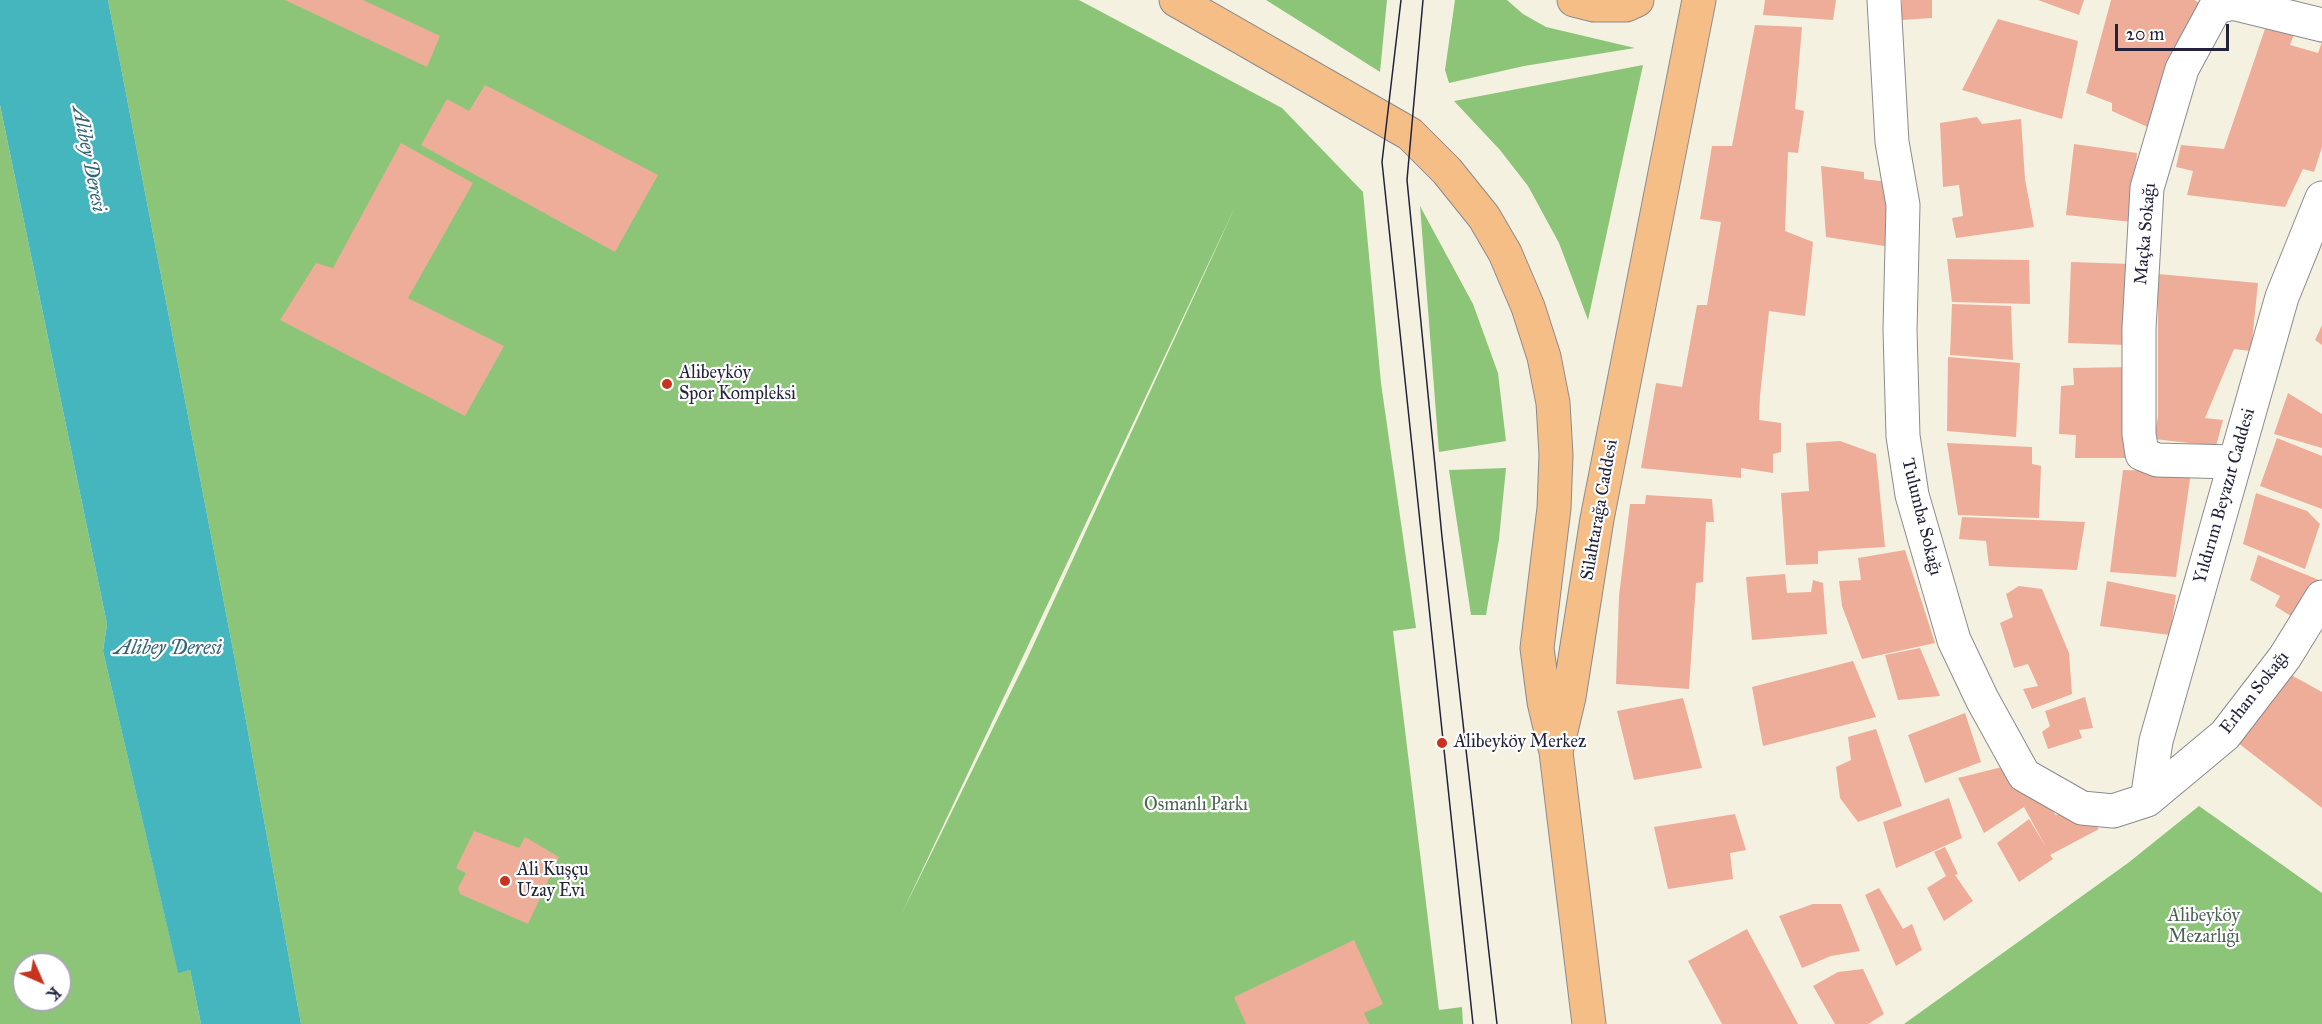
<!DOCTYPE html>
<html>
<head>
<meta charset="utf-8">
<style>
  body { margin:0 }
  #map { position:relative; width:2322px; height:1024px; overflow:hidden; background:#f5f1e1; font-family:"IM FELL Great Primer",serif }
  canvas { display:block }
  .north { position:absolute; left:12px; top:952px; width:60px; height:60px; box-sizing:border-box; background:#fff; border:2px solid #a7a7b1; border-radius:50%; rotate:135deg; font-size:16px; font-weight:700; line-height:24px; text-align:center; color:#22223b }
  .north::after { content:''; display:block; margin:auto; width:21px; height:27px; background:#c8321e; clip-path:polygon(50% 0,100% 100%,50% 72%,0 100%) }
  .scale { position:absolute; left:2115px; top:24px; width:114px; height:27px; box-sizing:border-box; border:3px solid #22223b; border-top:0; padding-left:8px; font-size:18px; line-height:21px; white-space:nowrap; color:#22223b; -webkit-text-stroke:4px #fff; paint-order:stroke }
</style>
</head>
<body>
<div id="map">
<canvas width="2322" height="1024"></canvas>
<div class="north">K</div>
<div class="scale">20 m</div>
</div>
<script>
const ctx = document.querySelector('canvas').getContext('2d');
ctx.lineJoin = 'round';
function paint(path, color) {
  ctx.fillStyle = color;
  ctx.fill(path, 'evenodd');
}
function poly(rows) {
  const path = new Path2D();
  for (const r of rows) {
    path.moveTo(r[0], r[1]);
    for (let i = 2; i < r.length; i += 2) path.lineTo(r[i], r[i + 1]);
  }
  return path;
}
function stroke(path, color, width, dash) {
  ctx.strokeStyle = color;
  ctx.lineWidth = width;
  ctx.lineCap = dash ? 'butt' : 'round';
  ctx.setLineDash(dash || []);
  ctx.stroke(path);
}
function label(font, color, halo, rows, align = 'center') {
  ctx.font = font + ' "IM FELL Great Primer",serif';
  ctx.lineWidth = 4.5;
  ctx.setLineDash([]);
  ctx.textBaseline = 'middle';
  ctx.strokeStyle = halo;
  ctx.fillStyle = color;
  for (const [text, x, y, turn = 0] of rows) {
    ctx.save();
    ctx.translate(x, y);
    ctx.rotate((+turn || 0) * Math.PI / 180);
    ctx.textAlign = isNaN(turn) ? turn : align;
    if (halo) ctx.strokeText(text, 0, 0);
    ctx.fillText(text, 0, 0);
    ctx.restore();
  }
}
paint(poly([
  [108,0,1079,0,1282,108,1363,192,1381,383,1416,628,1393,631,1439,1010,1462,1007,1463,1024,301,1024,235,660],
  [1237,203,1026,661,901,915],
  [1266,0,1387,0,1380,72,1328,39],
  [1455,0,1507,0,1523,14,1546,27,1635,48,1524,66,1449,83,1445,70],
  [1643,65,1588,320,1559,243,1528,186,1500,150,1454,101],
  [0,105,107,624,103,651,178,972,190,970,201,1024,0,1024],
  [24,964,60,964,60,1000,24,1000],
  [1420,206,1473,304,1498,373,1506,441,1439,452],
  [1506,468,1499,539,1486,615,1471,615,1449,470],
  [2199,806,2322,893,2322,1024,1904,1024,2128,863]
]), '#8cc578');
paint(poly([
  [0,0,108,0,235,660,301,1024,201,1024,190,970,178,973,103,651,107,624,0,105]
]), '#45b5be');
paint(poly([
  [285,0,363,0,440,36,427,67],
  [1765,0,1836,0,1833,20,1763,15],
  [1902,0,1932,0,1932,18,1902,20],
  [2038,0,2084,0,2079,15],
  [2111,0,2194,0,2200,3,2152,129,2112,111,2112,103,2086,93],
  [1998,19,2078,41,2062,119,1962,90],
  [2268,20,2295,31,2290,45,2318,53,2322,42,2322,147,2314,172,2303,169,2285,207,2187,195,2193,171,2176,167,2181,145,2224,149],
  [1755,25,1802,27,1795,109,1804,111,1798,153,1788,152,1785,231,1813,242,1805,316,1769,311,1760,396,1759,420,1781,423,1781,452,1773,454,1773,473,1741,468,1741,478,1641,468,1656,383,1682,387,1697,305,1707,305,1721,222,1700,219,1712,146,1732,146],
  [485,85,658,175,615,252,421,145,447,99,469,111],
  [1977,117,1982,124,2021,119,2025,179,2034,227,1956,238,1952,218,1963,216,1959,185,1943,187,1940,123],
  [401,143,473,183,408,298,504,346,465,416,280,320,316,263,333,268],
  [2074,144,2137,153,2132,222,2066,215],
  [1821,166,1864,172,1864,179,1888,182,1891,247,1826,237],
  [1947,259,2029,260,2030,304,1952,302],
  [2071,262,2131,264,2128,345,2068,343],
  [2158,274,2258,283,2251,351,2234,349,2205,418,2223,420,2216,446,2154,439,2158,416],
  [1952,304,2011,306,2013,360,1950,355],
  [2322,325,2322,345,2315,340],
  [1948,357,2020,363,2016,437,1947,431],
  [2134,367,2133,458,2075,458,2076,435,2059,434,2061,386,2074,385,2073,368],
  [2288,393,2322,414,2322,448,2274,434],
  [2277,438,2322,456,2322,509,2260,486],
  [1840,441,1876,454,1885,547,1818,551,1818,564,1786,565,1781,493,1809,491,1806,443],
  [1947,443,2032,447,2032,464,2041,466,2039,518,1958,515],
  [2123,470,2191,472,2176,577,2110,572],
  [2256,493,2307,511,2320,524,2305,569,2243,544],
  [1646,495,1712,499,1714,522,1706,522,1703,582,1696,583,1689,689,1616,684,1619,596,1630,504,1645,504],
  [1962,517,2085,522,2077,570,1989,566,1986,541,1959,539],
  [1905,550,1935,643,1862,659,1842,606,1839,581,1861,580,1858,558],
  [2258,555,2319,580,2297,620,2275,606,2280,596,2250,580],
  [1785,574,1787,593,1811,592,1813,580,1823,583,1827,634,1752,640,1746,577],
  [2107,581,2176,595,2170,635,2100,626],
  [2019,586,2042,589,2069,653,2072,694,2032,709,2023,689,2038,686,2028,664,2014,668,2000,623,2013,617,2006,594],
  [1920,648,1940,696,1898,700,1885,655],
  [1853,661,1876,717,1763,746,1752,687],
  [2284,671,2322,692,2322,808,2233,739],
  [2085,697,2093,728,2079,730,2082,738,2048,749,2042,732,2050,726,2045,711],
  [1683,698,1702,768,1634,780,1617,711],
  [1965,713,1981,762,1925,783,1908,735],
  [1876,729,1902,806,1858,822,1840,798,1836,767,1851,760,1848,737],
  [2010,765,2056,815,2076,806,2099,829,2050,855,2053,859,2019,882,1997,843,2029,819,2046,847,2024,807,1984,833,1958,778],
  [1949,798,1962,838,1896,868,1883,822],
  [1735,814,1746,850,1730,853,1733,879,1668,889,1654,827],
  [474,831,519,848,525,837,559,857,528,924,460,894,458,888,466,873,456,868],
  [1945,847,1958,874,1955,875,1973,901,1944,921,1927,888,1946,876,1934,852],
  [1879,888,1903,929,1912,924,1922,950,1896,966,1865,895],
  [1813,904,1841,904,1860,951,1831,956,1802,968,1779,916],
  [1747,929,1798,1024,1722,1024,1688,961],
  [1354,940,1383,1004,1364,1013,1369,1024,1246,1024,1234,997],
  [1863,969,1884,1014,1868,1024,1835,1024,1813,986,1838,972]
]), '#eead99');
const minor = poly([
  [1884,0,1892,142,1903,205,1900,330,1903,436,1912,495,1954,640,1982,699,2024,775,2082,808,2113,811,2147,800,2225,735,2285,657,2322,597],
  [2234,462,2157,460,2142,454,2139,434,2139,328,2147,188,2182,69,2215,8,2232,3,2322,25],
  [2147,800,2156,741,2282,297,2322,198]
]);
const primary = poly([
  [1176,0,1410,134,1447,171,1484,217,1505,253,1528,307,1544,357,1553,403,1556,455,1554,508,1537,648,1544,702,1555,748],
  [1574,0,1594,5,1626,5,1637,0],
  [1589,1024,1556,752,1569,697,1597,519,1699,0]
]);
stroke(minor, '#8c8a8e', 35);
stroke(primary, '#8c8a8e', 35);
stroke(minor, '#fff', 33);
stroke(primary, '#f6be87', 33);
stroke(poly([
  [1401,0,1382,162,1473,1024],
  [1423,0,1407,180,1442,537,1497,1024]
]), '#22223b', 1.5);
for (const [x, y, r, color] of [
  [667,384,6,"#c8321e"],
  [1442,743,6,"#c8321e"],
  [505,881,6,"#c8321e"]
]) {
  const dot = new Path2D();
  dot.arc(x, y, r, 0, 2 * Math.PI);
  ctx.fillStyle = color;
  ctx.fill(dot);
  stroke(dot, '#fff', 2);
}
label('18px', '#22223b', '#fff', [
  ["Maçka Sokağı",2146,234,-85],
  ["Yıldırım Beyazıt Caddesi",2225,496,-74],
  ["Silahtarağa Caddesi",1600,510,-80],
  ["Tulumba Sokağı",1921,517,76],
  ["Erhan Sokağı",2255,693,-52]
]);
label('18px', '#22223b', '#fff', [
  ["Alibeyköy",679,374],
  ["Spor Kompleksi",679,395],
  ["Alibeyköy Merkez",1454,743],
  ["Ali Kuşçu",517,871],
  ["Uzay Evi",517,892]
], 'left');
label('18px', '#4c6353', '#fff', [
  ["Osmanlı Parkı",1196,806],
  ["Alibeyköy",2204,917],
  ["Mezarlığı",2204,938]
]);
label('italic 20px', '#326476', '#fff', [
  ["Alibey Deresi",88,159,79],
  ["Alibey Deresi",168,649]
]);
</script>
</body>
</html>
